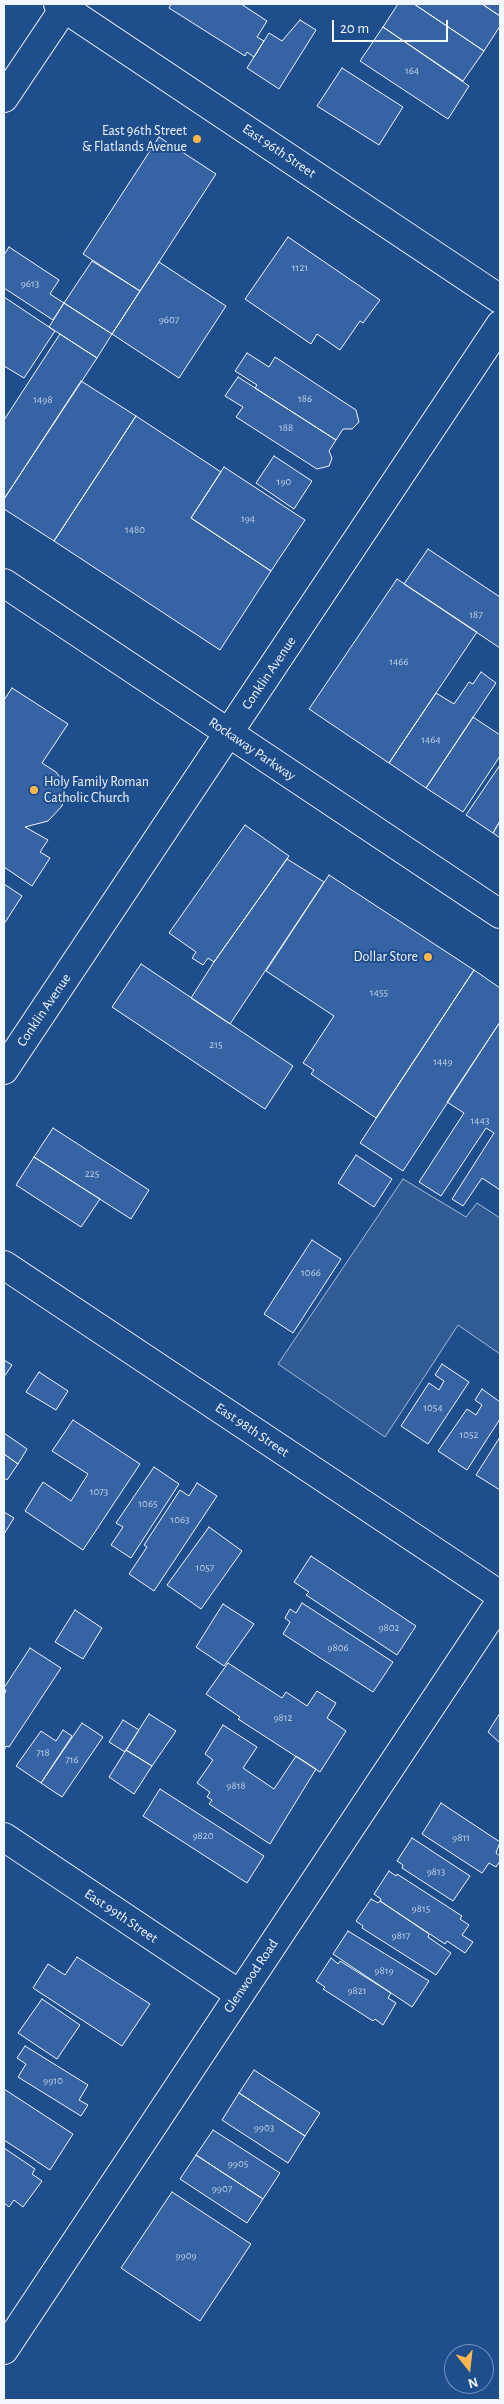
<!DOCTYPE html>
<html>
<head>
<meta charset="utf-8">
<style>
  body { margin:0 }
  #map { position:relative; width:504px; height:2404px; overflow:hidden; background:#1f4e8c; font-family:"Alegreya Sans",sans-serif }
  canvas { display:block }
  .frame { position:absolute; inset:0; border:5px solid #f2f6ff; pointer-events:none }
  .north { position:absolute; left:444px; top:2344px; width:50px; height:50px; box-sizing:border-box; background:#1f4e8c; border:1px solid #7391ba; border-radius:50%; rotate:164deg; font-size:14px; font-weight:700; line-height:20px; text-align:center; color:#f2f6ff }
  .north::after { content:''; display:block; margin:auto; width:18px; height:22px; background:#ffb74d; clip-path:polygon(50% 0,100% 100%,50% 72%,0 100%) }
  .scale { position:absolute; left:332px; top:20px; width:116px; height:22px; box-sizing:border-box; border:2px solid #f2f6ff; border-top:0; padding-left:6px; font-size:15px; line-height:18px; white-space:nowrap; color:#f2f6ff; -webkit-text-stroke:4px #1f4e8c; paint-order:stroke }
</style>
</head>
<body>
<div id="map">
<canvas width="504" height="2404"></canvas>
<div class="frame"></div>
<div class="north">N</div>
<div class="scale">20 m</div>
</div>
<script>
const ctx = document.querySelector('canvas').getContext('2d');
ctx.lineJoin = 'round';
function paint(path, color) {
  ctx.fillStyle = color;
  ctx.fill(path, 'evenodd');
}
function poly(rows) {
  const path = new Path2D();
  for (const r of rows) {
    path.moveTo(r[0], r[1]);
    for (let i = 2; i < r.length; i += 2) path.lineTo(r[i], r[i + 1]);
  }
  return path;
}
function stroke(path, color, width, dash) {
  ctx.strokeStyle = color;
  ctx.lineWidth = width;
  ctx.lineCap = dash ? 'butt' : 'round';
  ctx.setLineDash(dash || []);
  ctx.stroke(path);
}
function label(font, color, halo, rows, align = 'center') {
  ctx.font = font + ' "Alegreya Sans",sans-serif';
  ctx.lineWidth = 4;
  ctx.setLineDash([]);
  ctx.textBaseline = 'middle';
  ctx.strokeStyle = halo;
  ctx.fillStyle = color;
  for (const [text, x, y, turn = 0] of rows) {
    ctx.save();
    ctx.translate(x, y);
    ctx.rotate((+turn || 0) * Math.PI / 180);
    ctx.textAlign = isNaN(turn) ? turn : align;
    if (halo) ctx.strokeText(text, 0, 0);
    ctx.fillText(text, 0, 0);
    ctx.restore();
  }
}
const parking = poly([
  [403,1179,466,1217,477,1203,500,1218,500,1354,458,1325,385,1437,278,1364,403,1179]
]);
paint(parking, '#305b95');
stroke(parking, '#a8bbd7', 1);
const building = poly([
  [171,4,241,4,267,21,257,37,264,41,254,57,247,52,245,56,169,8,171,4],
  [398,4,414,4,484,51,463,81,383,27,398,4],
  [414,4,482,4,500,16,500,26,484,51,414,4],
  [482,4,500,4,500,16,482,4],
  [300,20,316,30,279,89,247,68,269,33,282,41,300,20],
  [383,27,469,86,448,119,360,61,383,27],
  [342,68,403,107,379,145,317,106,342,68],
  [159,137,216,174,140,291,83,254,159,137],
  [288,237,380,300,363,323,360,321,340,350,317,334,311,344,245,299,288,237],
  [9,247,59,280,50,294,64,303,53,320,4,288,4,255,9,247],
  [92,261,140,291,112,334,64,303,92,261],
  [159,262,226,306,179,378,112,334,159,262],
  [4,297,55,331,24,378,4,366,4,297],
  [64,303,112,334,97,358,49,327,64,303],
  [60,334,97,358,4,499,4,420,60,334],
  [247,353,269,367,275,357,356,410,359,422,352,429,343,429,336,440,255,388,257,385,235,371,247,353],
  [238,377,336,440,329,451,332,458,329,466,317,469,236,417,243,407,225,396,238,377],
  [81,381,136,416,54,541,4,509,4,499,81,381],
  [136,416,221,472,191,518,271,571,220,650,54,541,136,416],
  [274,456,312,481,294,509,256,483,274,456],
  [224,467,305,520,271,571,191,518,224,467],
  [428,549,500,597,500,648,404,584,428,549],
  [397,579,477,632,389,763,309,709,397,579],
  [481,672,496,683,426,788,389,763,436,693,454,704,469,682,473,684,481,672],
  [12,688,68,724,42,763,56,772,62,780,65,793,62,806,48,821,25,827,48,840,40,852,50,858,32,886,4,867,4,700,12,688],
  [473,717,500,735,500,756,463,812,426,788,473,717],
  [500,765,500,821,493,833,466,815,500,765],
  [500,821,500,838,493,833,500,821],
  [245,825,289,856,214,962,208,958,203,965,192,958,196,952,169,933,245,825],
  [287,859,324,882,230,1024,191,998,214,962,287,859],
  [329,875,474,970,376,1118,311,1074,314,1070,303,1063,334,1016,266,971,329,875],
  [4,884,22,896,4,924,4,884],
  [141,964,293,1066,265,1109,112,1007,141,964],
  [474,970,500,988,500,1022,403,1171,360,1143,474,970],
  [500,1022,500,1190,482,1178,463,1206,452,1199,494,1133,486,1128,441,1196,419,1182,464,1113,447,1102,500,1022],
  [53,1128,149,1190,131,1219,34,1157,53,1128],
  [356,1155,392,1179,374,1207,338,1183,356,1155],
  [34,1157,100,1199,81,1227,16,1185,34,1157],
  [312,1240,341,1259,293,1333,264,1314,312,1240],
  [4,1360,12,1365,4,1377,4,1360],
  [442,1364,469,1382,428,1444,401,1426,429,1383,439,1390,444,1381,435,1375,442,1364],
  [39,1372,68,1391,56,1410,26,1392,39,1372],
  [482,1389,500,1402,500,1419,467,1470,438,1451,467,1409,476,1415,482,1405,475,1400,482,1389],
  [73,1420,140,1464,83,1550,25,1511,43,1482,71,1501,88,1474,52,1451,73,1420],
  [4,1433,27,1449,18,1464,4,1454,4,1433],
  [500,1437,500,1490,476,1475,500,1437],
  [4,1454,18,1464,7,1480,4,1478,4,1454],
  [154,1467,179,1484,131,1558,111,1545,123,1527,116,1523,154,1467],
  [197,1483,217,1496,154,1591,129,1574,147,1547,144,1545,180,1490,189,1496,197,1483],
  [4,1512,14,1518,4,1534,4,1512],
  [209,1527,242,1551,201,1609,167,1585,209,1527],
  [311,1556,416,1626,397,1655,306,1595,309,1592,294,1582,311,1556],
  [302,1603,393,1662,373,1692,283,1634,290,1622,285,1618,290,1609,296,1613,302,1603],
  [223,1604,254,1624,224,1666,196,1647,223,1604],
  [75,1610,102,1628,83,1659,55,1642,75,1610],
  [30,1648,61,1668,9,1747,6,1746,4,1750,4,1695,6,1691,4,1688,30,1648],
  [228,1663,282,1698,286,1692,307,1706,317,1691,336,1703,327,1718,346,1731,320,1772,238,1719,240,1717,206,1694,228,1663],
  [500,1713,500,1743,488,1732,500,1713],
  [149,1714,176,1731,152,1766,126,1750,149,1714],
  [123,1720,139,1730,125,1752,109,1742,123,1720],
  [82,1723,103,1737,62,1797,41,1783,82,1723],
  [223,1725,257,1747,243,1768,274,1789,296,1756,316,1769,270,1844,209,1804,212,1800,207,1797,210,1792,197,1783,213,1760,205,1754,223,1725],
  [63,1730,72,1736,41,1783,16,1766,41,1731,56,1741,63,1730],
  [126,1750,152,1766,134,1794,109,1777,126,1750],
  [160,1789,264,1856,247,1883,143,1816,160,1789],
  [441,1803,500,1842,496,1853,500,1856,500,1861,496,1867,489,1863,482,1873,422,1834,441,1803],
  [412,1838,470,1876,453,1901,402,1868,403,1865,397,1861,412,1838],
  [389,1871,396,1876,397,1874,462,1916,460,1919,469,1925,462,1935,473,1942,465,1953,447,1941,445,1944,380,1901,381,1899,374,1894,389,1871],
  [371,1899,378,1903,380,1901,429,1934,428,1937,451,1953,436,1975,362,1928,363,1926,356,1921,371,1899],
  [348,1931,429,1981,412,2007,333,1954,348,1931],
  [77,1957,150,2004,122,2046,33,1988,48,1964,65,1975,77,1957],
  [331,1958,338,1964,340,1961,391,1993,388,1998,396,2003,383,2025,375,2019,373,2021,323,1989,325,1987,316,1981,331,1958],
  [42,1999,80,2025,57,2059,18,2033,42,1999],
  [25,2046,88,2085,79,2100,88,2105,81,2116,18,2077,26,2064,17,2058,25,2046],
  [254,2070,320,2113,305,2136,239,2093,254,2070],
  [4,2089,73,2134,50,2170,4,2140,4,2089],
  [239,2093,305,2136,288,2163,222,2120,239,2093],
  [213,2130,280,2173,263,2199,196,2155,213,2130],
  [4,2148,35,2169,32,2174,42,2181,23,2207,14,2200,9,2207,4,2203,4,2148],
  [196,2155,263,2199,247,2223,180,2179,196,2155],
  [172,2192,251,2244,200,2321,121,2268,172,2192]
]);
paint(building, '#3563a3');
stroke(building, '#f2f6ff', 1);
const street = poly([
  [58,4,500,299],
  [4,1070,500,325],
  [4,1265,500,1595],
  [4,1837,239,1994],
  [4,2350,500,1602]
]);
const secondary = poly([
  [4,98,67,4],
  [4,583,500,914]
]);
stroke(street, '#f2f6ff', 30);
stroke(secondary, '#f2f6ff', 30);
stroke(street, '#1f4e8c', 28);
stroke(secondary, '#1f4e8c', 28);
for (const [x, y, r, color] of [
  [197,139,5,"#ffb74d"],
  [34,790,5,"#ffb74d"],
  [428,957,5,"#ffb74d"]
]) {
  const dot = new Path2D();
  dot.arc(x, y, r, 0, 2 * Math.PI);
  ctx.fillStyle = color;
  ctx.fill(dot);
  stroke(dot, '#1f4e8c', 2);
}
label('11px', '#c3d1e8', null, [
  ["164",412,71],
  ["1121",300,268],
  ["9613",30,284],
  ["9607",169,320],
  ["186",305,399],
  ["1498",43,400],
  ["188",286,428],
  ["190",284,482],
  ["194",248,519],
  ["1480",135,530],
  ["187",476,615],
  ["1466",399,662],
  ["1464",431,740],
  ["1455",379,993],
  ["215",216,1045],
  ["1449",443,1062],
  ["1443",480,1121],
  ["225",92,1174],
  ["1066",311,1273],
  ["1054",433,1408],
  ["1052",469,1435],
  ["1073",99,1492],
  ["1065",148,1504],
  ["1063",180,1520],
  ["1057",205,1568],
  ["9802",389,1628],
  ["9806",338,1648],
  ["9812",283,1718],
  ["718",43,1753],
  ["716",72,1760],
  ["9818",236,1786],
  ["9820",203,1836],
  ["9811",461,1838],
  ["9813",436,1872],
  ["9815",421,1909],
  ["9817",401,1936],
  ["9819",384,1971],
  ["9821",357,1991],
  ["9910",53,2081],
  ["9903",264,2128],
  ["9905",238,2164],
  ["9907",222,2189],
  ["9909",186,2256]
]);
label('14px', '#f2f6ff', '#1f4e8c', [
  ["East 96th Street",187,131],
  ["& Flatlands Avenue",187,147],
  ["Holy Family Roman",44,782,"left"],
  ["Catholic Church",44,798,"left"],
  ["Dollar Store",418,957]
], 'right');
label('14px', '#f2f6ff', '#1f4e8c', [
  ["East 96th Street",279,151,34],
  ["Conklin Avenue",269,673,-56],
  ["Rockaway Parkway",252,749,34],
  ["Conklin Avenue",44,1010,-56],
  ["East 98th Street",252,1430,34],
  ["East 99th Street",121,1916,34],
  ["Glenwood Road",251,1976,-56]
]);
</script>
</body>
</html>
